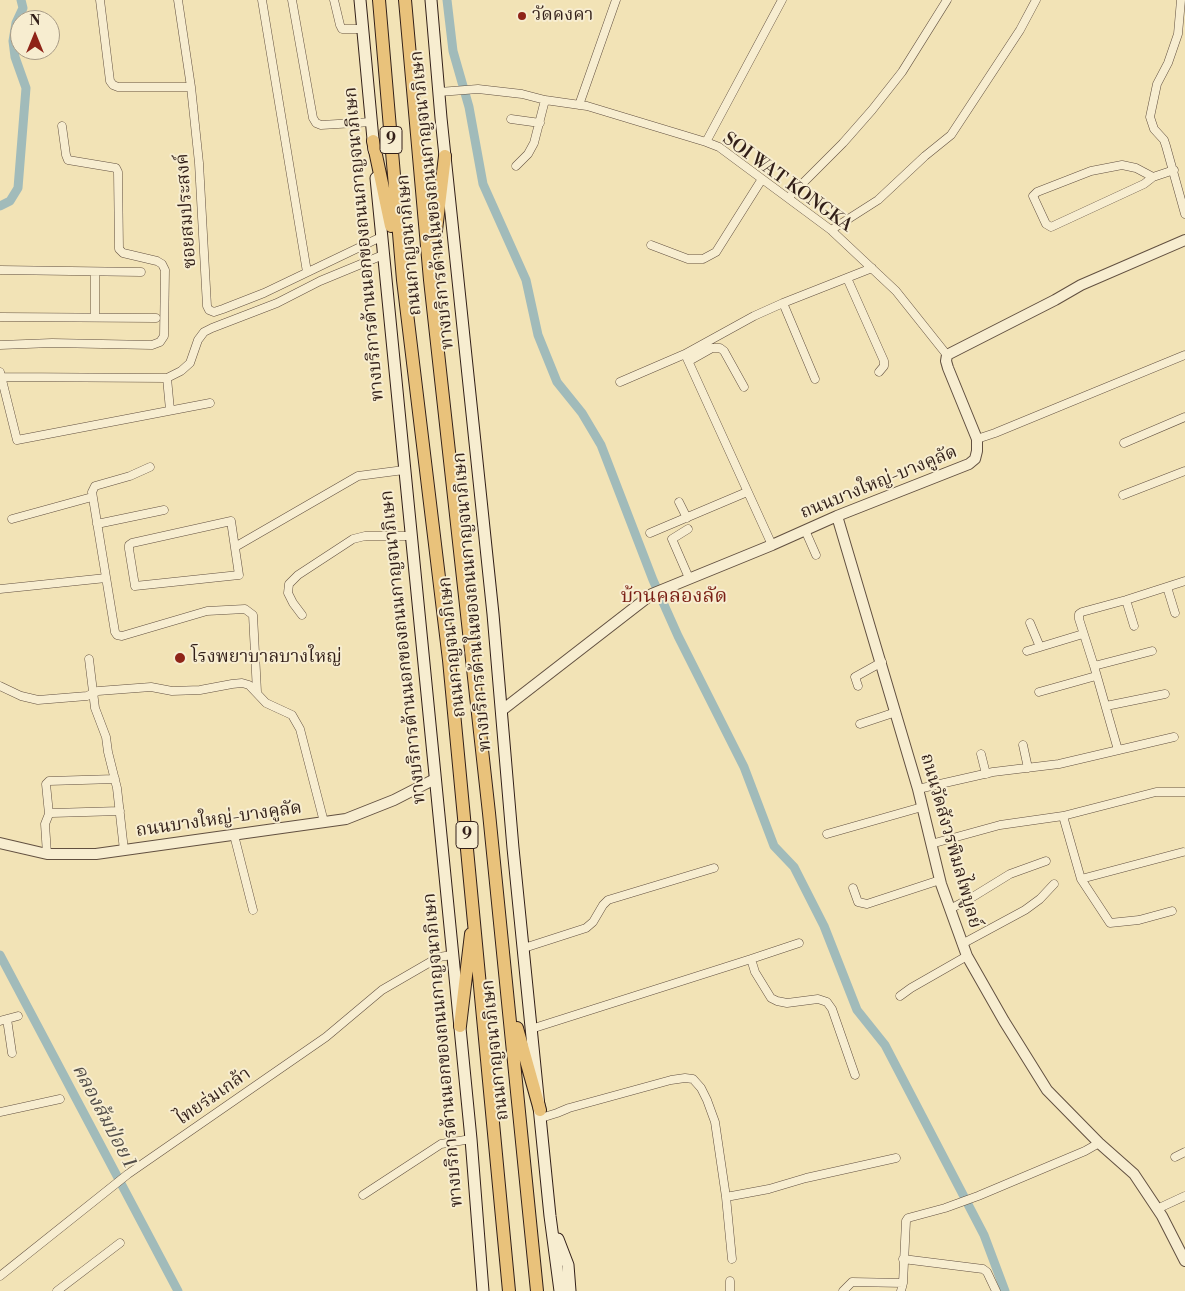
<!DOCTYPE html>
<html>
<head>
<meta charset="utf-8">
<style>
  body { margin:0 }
  #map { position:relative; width:1185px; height:1291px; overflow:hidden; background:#f2e3b6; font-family:"Libre Bodoni",serif }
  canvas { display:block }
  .north { position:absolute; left:10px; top:10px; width:50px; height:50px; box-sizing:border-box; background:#f7edd0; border:1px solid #a89b86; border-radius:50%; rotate:0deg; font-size:14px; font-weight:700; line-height:20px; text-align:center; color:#321f18 }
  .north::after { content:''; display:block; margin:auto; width:18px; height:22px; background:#8f2418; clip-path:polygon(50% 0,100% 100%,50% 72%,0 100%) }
</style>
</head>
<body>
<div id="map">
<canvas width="1185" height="1291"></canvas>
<div class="north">N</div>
</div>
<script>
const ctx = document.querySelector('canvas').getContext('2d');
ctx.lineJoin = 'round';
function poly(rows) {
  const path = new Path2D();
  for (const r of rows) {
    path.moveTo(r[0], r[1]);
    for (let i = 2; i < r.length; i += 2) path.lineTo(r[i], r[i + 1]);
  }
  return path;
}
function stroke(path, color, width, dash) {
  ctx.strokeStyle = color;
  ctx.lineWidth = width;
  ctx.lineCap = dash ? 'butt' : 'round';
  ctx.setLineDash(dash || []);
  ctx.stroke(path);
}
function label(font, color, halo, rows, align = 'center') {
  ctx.font = font + ' "Libre Bodoni","Noto Serif Thai",serif';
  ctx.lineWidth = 4;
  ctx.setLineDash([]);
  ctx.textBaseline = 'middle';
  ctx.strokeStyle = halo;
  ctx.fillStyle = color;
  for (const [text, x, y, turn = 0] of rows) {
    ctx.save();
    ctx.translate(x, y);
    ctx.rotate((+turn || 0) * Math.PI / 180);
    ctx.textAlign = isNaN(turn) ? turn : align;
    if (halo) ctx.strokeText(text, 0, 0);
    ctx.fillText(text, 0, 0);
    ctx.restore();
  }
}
stroke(poly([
  [447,0,453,51,469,107,483,184,526,280,538,335,557,382,582,413,601,445,653,580,678,636,744,767,774,846,794,867,824,926,857,1010,885,1045,984,1235,1005,1291],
  [0,206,10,201,18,188,26,88,15,57,13,41,16,23,23,8,21,0],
  [0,955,178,1291]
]), '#a1bbba', 9);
const minor = poly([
  [100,0,110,81,113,85,118,87,191,87,199,163,207,306,209,310,214,312,223,309,264,293,381,237],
  [178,0,191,87],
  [262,0,307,272],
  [292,0,313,118,316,123,321,125,372,122],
  [334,0,340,25,342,29,363,29],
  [1181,0,1178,34,1168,63,1157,84,1150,117,1154,129,1164,140,1166,146,1185,214],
  [439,92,478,89,522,94,545,100,587,106,706,142,719,147,831,230,896,291,947,355],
  [579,105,616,0],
  [511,119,540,123],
  [706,142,782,0],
  [516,166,528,154,534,143,545,100],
  [1153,177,1136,168,1122,165,1091,171,1037,192,1033,196,1046,224,1051,227,1144,184,1153,177,1174,170],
  [788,198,843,143,872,110,902,72,947,0],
  [831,230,878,200,925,156,951,135,1020,30,1036,0],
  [651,245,688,259,703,259,716,252,762,179],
  [0,270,141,272],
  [95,272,95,317],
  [847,278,884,361,884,366,879,372],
  [783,303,815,379],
  [0,317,156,318],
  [0,345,52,343,152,345,160,342,164,336,165,270,162,264,157,261,123,253,119,249,118,172,116,168,68,160,66,155,62,126],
  [685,354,772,545],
  [689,361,712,348,720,348,724,351,744,387],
  [0,372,17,440,210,403],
  [0,377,167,378,181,371,190,363,198,340,204,332,212,328,277,303,320,281,383,255],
  [167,378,170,410],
  [620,382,685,354,754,316,783,303,872,268],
  [977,439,995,433,1185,355],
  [1124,443,1185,417],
  [150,467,130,476,95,486,92,492,115,632,117,635,122,636,207,611,245,609,253,615,257,692],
  [1123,495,1185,471],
  [679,502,687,518],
  [12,519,92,497],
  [231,521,239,575,135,586,129,549,129,545,132,543,231,521],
  [97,524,164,510],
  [688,529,672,539,689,578],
  [805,530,816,555],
  [650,533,747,492],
  [235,547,358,476,404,470],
  [1167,587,1175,613],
  [0,589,106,578],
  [1126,600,1134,626],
  [302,615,293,603,288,593,289,584,298,575,353,539,365,536,412,536],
  [1030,623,1040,647],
  [1027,651,1083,634],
  [89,659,95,708,106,737,108,752,117,788,124,850],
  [1094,666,1152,651],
  [0,686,21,696,38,700,87,696,98,691,151,687,172,691,200,690,232,684,242,683,249,685,266,703,292,715,300,729,324,822],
  [858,686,855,677,882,662],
  [1039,692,1096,676],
  [1106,706,1165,694],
  [860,724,896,712],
  [1023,745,1028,768],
  [1118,750,1094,666,1079,619,1079,614,1082,612,1126,600,1185,581],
  [981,754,986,774],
  [918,789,993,772,1059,764,1174,737],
  [49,814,46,784,49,781,115,779],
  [1063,816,1081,879,1110,923,1139,920,1172,911],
  [827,834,922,807],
  [234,835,253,910],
  [931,844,1000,825,1063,816,1156,792,1185,792],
  [47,854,45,824,49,814,52,813,120,811],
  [1081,879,1183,852],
  [853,888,858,902,867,904,940,880],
  [950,909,971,898,1010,874,1046,861],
  [962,944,1025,910,1040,899,1054,884],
  [524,948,586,928,593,922,603,905,608,900,714,868],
  [751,959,799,943],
  [900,996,911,988,967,956],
  [7,1019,12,1053],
  [0,1021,18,1016],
  [531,1029,751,959,755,972,771,998,777,1001,787,1003,818,999,827,1002,832,1009,855,1075],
  [0,1112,60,1099],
  [541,1118,557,1113,569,1108,671,1080,685,1078,693,1079,701,1088,707,1100,715,1122,726,1197,732,1259],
  [1175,1157,1185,1152],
  [363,1195,441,1144,471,1139],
  [726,1197,769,1189,806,1178,896,1158],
  [1157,1209,1185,1196],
  [903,1259,983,1269,987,1272,996,1291],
  [0,1276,128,1174,326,1037,382,990,439,957,452,955],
  [57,1291,120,1243],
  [730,1291,730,1281],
  [843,1291,852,1282,903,1283],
  [901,1291,903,1283,906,1221,908,1218,945,1208,978,1196,1085,1151,1099,1143]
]);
const tertiary = poly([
  [837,516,918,789,941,884,967,956,1004,1021,1047,1090,1099,1143,1134,1174,1162,1216,1185,1261],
  [501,711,652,594,772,545,837,516,969,464,975,459,977,451,977,439,948,368,946,361,947,355,1055,300,1081,285,1185,240],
  [0,843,47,854,96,854,346,819,394,800,435,779]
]);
const secondary = poly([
  [360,0,374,150],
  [431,0,441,118,493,614,513,848,550,1216,560,1291],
  [376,178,471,1139,483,1291],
  [558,1239,568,1265,570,1291]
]);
const trunk = poly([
  [379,0,403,280,449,660,509,1291],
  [405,0,430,280,489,813,537,1291],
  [373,141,391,226],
  [433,255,445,156],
  [460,1026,471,934],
  [517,1028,540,1110]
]);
stroke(minor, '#625040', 9);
stroke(tertiary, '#625040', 12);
stroke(secondary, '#321f18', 13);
stroke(trunk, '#321f18', 14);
stroke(minor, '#f7edd0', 8);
stroke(tertiary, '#f7edd0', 10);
stroke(secondary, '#f7edd0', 11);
stroke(trunk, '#e9c27b', 12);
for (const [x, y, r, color] of [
  [522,16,5,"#8f2418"],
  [180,658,6,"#8f2418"]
]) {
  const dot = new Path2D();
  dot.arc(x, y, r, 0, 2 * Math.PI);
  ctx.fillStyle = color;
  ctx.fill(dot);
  stroke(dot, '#f7edd0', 2);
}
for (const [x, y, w] of [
  [391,140,22],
  [467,835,22]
]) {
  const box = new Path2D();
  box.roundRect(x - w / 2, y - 13.5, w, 27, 4);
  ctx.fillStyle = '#f7edd0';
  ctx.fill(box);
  stroke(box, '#321f18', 1);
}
label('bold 16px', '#321f18', null, [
  ["9",391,140],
  ["9",467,835]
]);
label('18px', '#321f18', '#f7edd0', [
  ["วัดคงคา",532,16],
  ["โรงพยาบาลบางใหญ่",191,658]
], 'left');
label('18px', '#321f18', '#f7edd0', [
  ["SOI WAT KONGKA",787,183,36],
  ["ทางบริการด้านในของถนนกาญจนาภิเษก",433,200,-96],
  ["ซอยสมประสงค์",187,211,-94],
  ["ทางบริการด้านนอกของถนนกาญจนาภิเษก",365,244,-95],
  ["ถนนกาญจนาภิเษก",410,245,-95],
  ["ถนนบางใหญ่-บางคูลัด",879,483,-22],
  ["ทางบริการด้านในของถนนกาญจนาภิเษก",473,602,-95],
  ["ทางบริการด้านนอกของถนนกาญจนาภิเษก",404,647,-96],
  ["ถนนกาญจนาภิเษก",453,647,-96],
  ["ถนนบางใหญ่-บางคูลัด",219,820,-8],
  ["ถนนวัดสังวรพิมลไพบูลย์",950,841,74],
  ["ทางบริการด้านนอกของถนนกาญจนาภิเษก",444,1050,-95],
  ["ถนนกาญจนาภิเษก",496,1050,-96],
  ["ไทยร่มเกล้า",214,1097,-35]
]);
label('italic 19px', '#534e49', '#f7edd0', [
  ["คลองส้มป่อย 1",103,1116,62]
]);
label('20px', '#7a1f14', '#f7edd0', [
  ["บ้านคลองลัด",674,597]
]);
</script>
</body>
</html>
